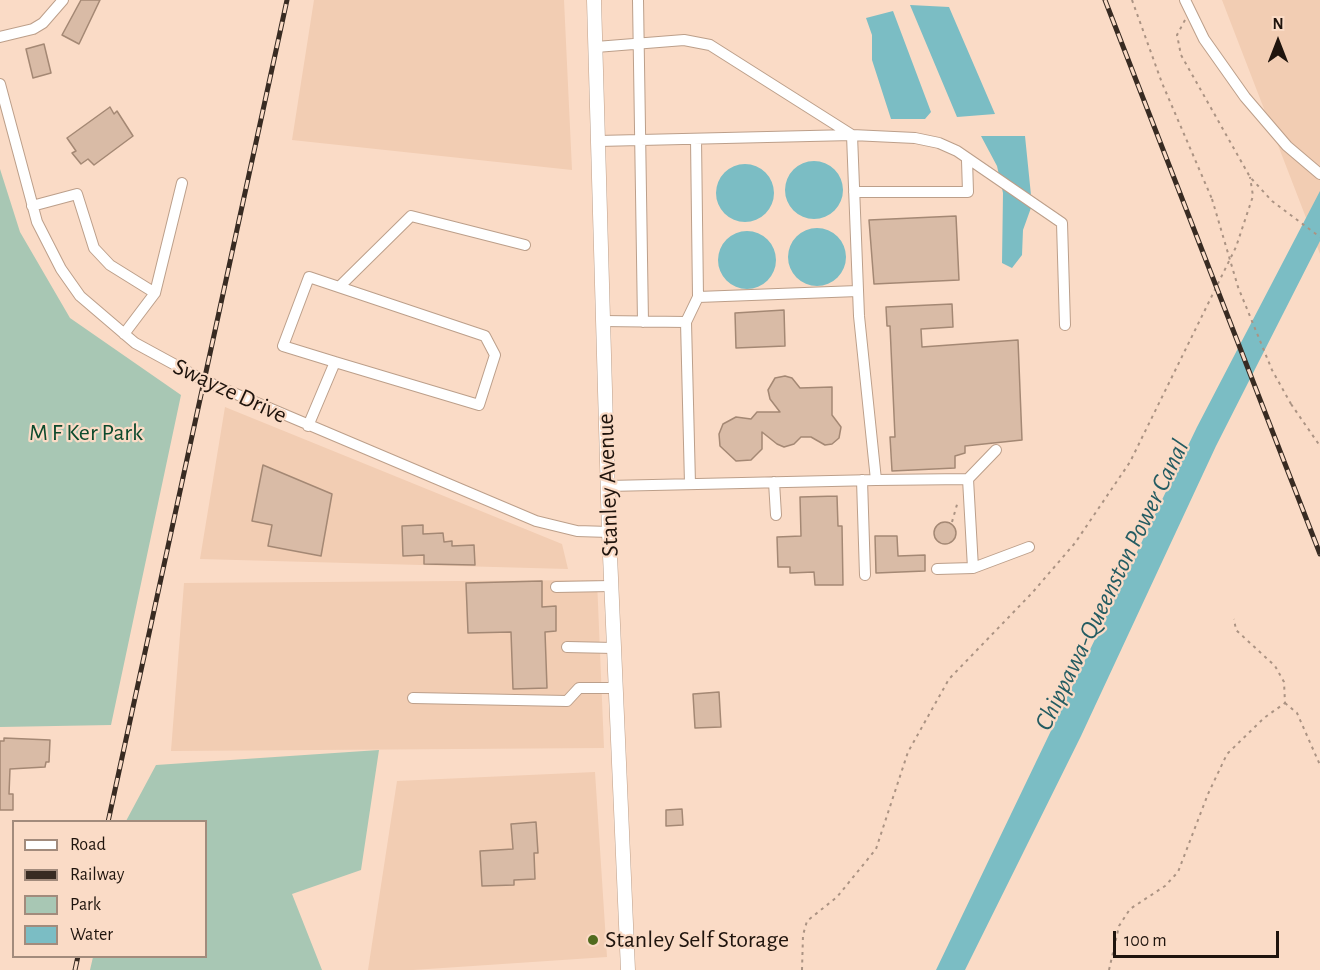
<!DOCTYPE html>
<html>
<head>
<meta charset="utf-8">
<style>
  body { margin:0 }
  #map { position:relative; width:1320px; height:970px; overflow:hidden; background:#fadbc6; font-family:"Alegreya Sans",sans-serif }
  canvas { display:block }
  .legend { position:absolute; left:12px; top:820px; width:195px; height:138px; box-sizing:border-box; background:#fadbc6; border:2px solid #a28b7c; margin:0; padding:8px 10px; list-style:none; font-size:18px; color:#1f140d }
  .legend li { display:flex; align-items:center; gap:12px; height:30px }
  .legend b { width:30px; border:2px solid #a28b7c }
  .north { position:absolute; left:1248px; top:12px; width:60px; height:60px; -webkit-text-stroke:4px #fadbc6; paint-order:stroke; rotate:0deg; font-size:16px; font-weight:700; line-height:24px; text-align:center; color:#1f140d }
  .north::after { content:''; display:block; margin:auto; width:21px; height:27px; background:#1f140d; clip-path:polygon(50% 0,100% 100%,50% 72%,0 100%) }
  .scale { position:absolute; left:1113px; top:931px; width:166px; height:27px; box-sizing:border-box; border:3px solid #1f140d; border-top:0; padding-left:8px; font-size:18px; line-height:21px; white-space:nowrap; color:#1f140d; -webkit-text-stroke:4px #fadbc6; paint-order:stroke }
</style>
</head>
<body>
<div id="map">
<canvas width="1320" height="970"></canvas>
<ul class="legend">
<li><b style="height:8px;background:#fff"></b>Road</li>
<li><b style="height:8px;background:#382b22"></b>Railway</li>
<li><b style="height:16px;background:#a8c7b4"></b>Park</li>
<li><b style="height:16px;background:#7bbdc4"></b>Water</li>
</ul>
<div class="north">N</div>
<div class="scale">100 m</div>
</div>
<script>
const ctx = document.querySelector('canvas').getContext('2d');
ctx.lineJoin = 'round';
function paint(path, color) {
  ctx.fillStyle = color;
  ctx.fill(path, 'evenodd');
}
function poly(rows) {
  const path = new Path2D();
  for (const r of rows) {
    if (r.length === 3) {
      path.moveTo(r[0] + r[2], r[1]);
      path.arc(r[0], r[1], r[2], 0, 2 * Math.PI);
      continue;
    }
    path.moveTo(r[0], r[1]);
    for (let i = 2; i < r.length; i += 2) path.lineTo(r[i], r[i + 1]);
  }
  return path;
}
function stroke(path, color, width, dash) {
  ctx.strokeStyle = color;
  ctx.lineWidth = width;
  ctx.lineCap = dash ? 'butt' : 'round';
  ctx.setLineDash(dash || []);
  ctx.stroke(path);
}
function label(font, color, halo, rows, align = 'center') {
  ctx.font = font + ' "Alegreya Sans",sans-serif';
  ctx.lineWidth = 4.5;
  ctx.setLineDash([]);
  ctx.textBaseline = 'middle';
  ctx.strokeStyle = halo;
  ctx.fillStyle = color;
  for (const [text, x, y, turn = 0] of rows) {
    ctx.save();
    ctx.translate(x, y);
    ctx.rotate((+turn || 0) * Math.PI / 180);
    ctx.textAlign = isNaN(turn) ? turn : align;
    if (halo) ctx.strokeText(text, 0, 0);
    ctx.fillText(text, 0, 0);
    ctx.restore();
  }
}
paint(poly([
  [314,0,564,0,572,170,292,140],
  [1222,0,1320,0,1320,254],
  [225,407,562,544,568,569,200,559],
  [597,580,604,748,171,751,184,583],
  [595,772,607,957,413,970,368,970,397,781]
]), '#f2cdb3');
paint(poly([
  [0,169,20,232,70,318,181,395,111,725,0,727],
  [379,750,361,870,292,894,322,970,90,970,93,957,206,956,206,822,126,821,156,765]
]), '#a8c7b4');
paint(poly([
  [910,5,949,7,995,114,957,117],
  [893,11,931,112,925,119,891,119,872,60,872,35,866,18],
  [981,136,1025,136,1032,205,1023,230,1022,255,1012,268,1002,263,1003,193,997,166],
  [814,190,29],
  [745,193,29],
  [1320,191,1320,241,1216,446,1081,736,965,970,936,970,1197,427],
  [817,257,29],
  [747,260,29]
]), '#7bbdc4');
const building = poly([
  [81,0,100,0,79,44,62,35,81,0],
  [44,44,51,73,33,78,26,49,44,44],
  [110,107,114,114,117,111,133,136,94,165,88,159,81,164,72,153,76,151,67,138,110,107],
  [956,216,959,280,874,284,869,220,956,216],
  [952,304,953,327,921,329,922,347,1018,340,1022,440,965,446,965,453,955,456,955,468,892,471,890,437,895,437,890,326,887,326,886,307,952,304],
  [784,310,785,346,736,348,735,313,784,310],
  [785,376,792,378,800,388,832,387,832,415,841,427,839,438,832,444,825,445,811,437,801,437,794,444,784,447,777,444,762,432,762,449,751,460,736,461,720,446,719,434,723,424,736,417,751,419,757,412,780,412,770,399,768,390,775,378,785,376],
  [263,465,332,494,321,556,268,546,272,525,252,521,263,465],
  [837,496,838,526,842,526,843,585,815,585,814,572,790,573,790,567,778,567,777,537,801,536,800,497,837,496],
  [945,533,11],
  [423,525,423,534,443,533,444,542,452,541,452,546,474,545,475,565,424,564,424,555,403,556,402,526,423,525],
  [875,536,897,536,898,556,925,555,925,571,876,573,875,536],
  [542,581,542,607,556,606,556,631,545,632,547,688,513,689,511,632,468,633,466,583,542,581],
  [719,692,721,727,695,728,693,694,719,692],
  [4,738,50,740,49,762,46,762,45,767,10,769,9,794,13,794,13,810,0,810,0,741,4,741,4,738],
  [682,809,683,825,666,826,666,810,682,809],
  [536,822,538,853,534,853,535,879,514,880,514,885,482,886,480,851,513,849,511,824,536,822]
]);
paint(building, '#d9bba6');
stroke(building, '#a48874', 1.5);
const minor = poly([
  [638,0,643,322],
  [1185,0,1204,39,1245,97,1287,146,1320,174],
  [0,37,33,29,43,23,63,0],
  [596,47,684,40,710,45,852,135,859,316,876,480,608,486],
  [0,84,37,222,61,269,80,296,135,343,203,380,536,521,577,531,609,532],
  [696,139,698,297],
  [598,141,852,135,915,138,939,143,957,151,1062,223,1065,325],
  [854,192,968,192,967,160],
  [32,206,77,194,94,248,110,265,155,293,182,183],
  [339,287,411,216,525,245],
  [602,321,686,322,690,484],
  [686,322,698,297,858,291],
  [124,334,155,293],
  [308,426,335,362,479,405,495,355,485,336,309,277,283,346,335,362],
  [968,479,973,568],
  [862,480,865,575],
  [876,480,968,479,996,450],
  [774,482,776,515],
  [937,569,973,568,1029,547],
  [556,587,611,586],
  [567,647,614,648],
  [413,698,567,701,579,688,616,688]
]);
const major = poly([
  [594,0,609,532,628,970]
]);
stroke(minor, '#bc9f8a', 12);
stroke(major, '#bc9f8a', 15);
stroke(poly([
  [1132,0,1162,83,1212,199],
  [1185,20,1177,35,1181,55,1250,177,1272,201,1320,237],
  [1291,404,1320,446],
  [952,522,958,501],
  [1285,703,1297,713,1320,765],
  [802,970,803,935,807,921,837,897,876,849,908,752,949,679,1032,593,1075,543,1130,462,1236,247,1253,196,1250,177],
  [1109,970,1119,926,1130,909,1165,886,1178,872,1208,794,1227,754,1264,718,1285,703,1284,682,1275,666,1236,630,1234,619]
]), '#ab9383', 2, [3, 4.5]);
stroke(minor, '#fff', 10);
stroke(major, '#fff', 14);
const rail = poly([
  [1105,0,1320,554],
  [108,822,287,0],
  [75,970,78,956]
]);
stroke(rail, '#382b22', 5);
stroke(rail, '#fadbc6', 3, [9]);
stroke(poly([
  [1212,199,1238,287,1272,370,1291,404]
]), '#ab9383', 2, [3, 4.5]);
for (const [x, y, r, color] of [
  [593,940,6,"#506b1e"]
]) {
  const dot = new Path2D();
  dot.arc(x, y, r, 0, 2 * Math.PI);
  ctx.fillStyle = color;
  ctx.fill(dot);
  stroke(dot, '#fadbc6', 2);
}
label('24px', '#1f140d', '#fadbc6', [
  ["Swayze Drive",230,391,25],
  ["Stanley Avenue",608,485,-92]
]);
label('24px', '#0d4a2d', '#fadbc6', [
  ["M F Ker Park",86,433]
]);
label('24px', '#1f140d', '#fadbc6', [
  ["Stanley Self Storage",605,940]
], 'left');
label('italic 26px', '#245c62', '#fadbc6', [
  ["Chippawa-Queenston Power Canal",1112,585,-64]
]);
</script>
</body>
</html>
